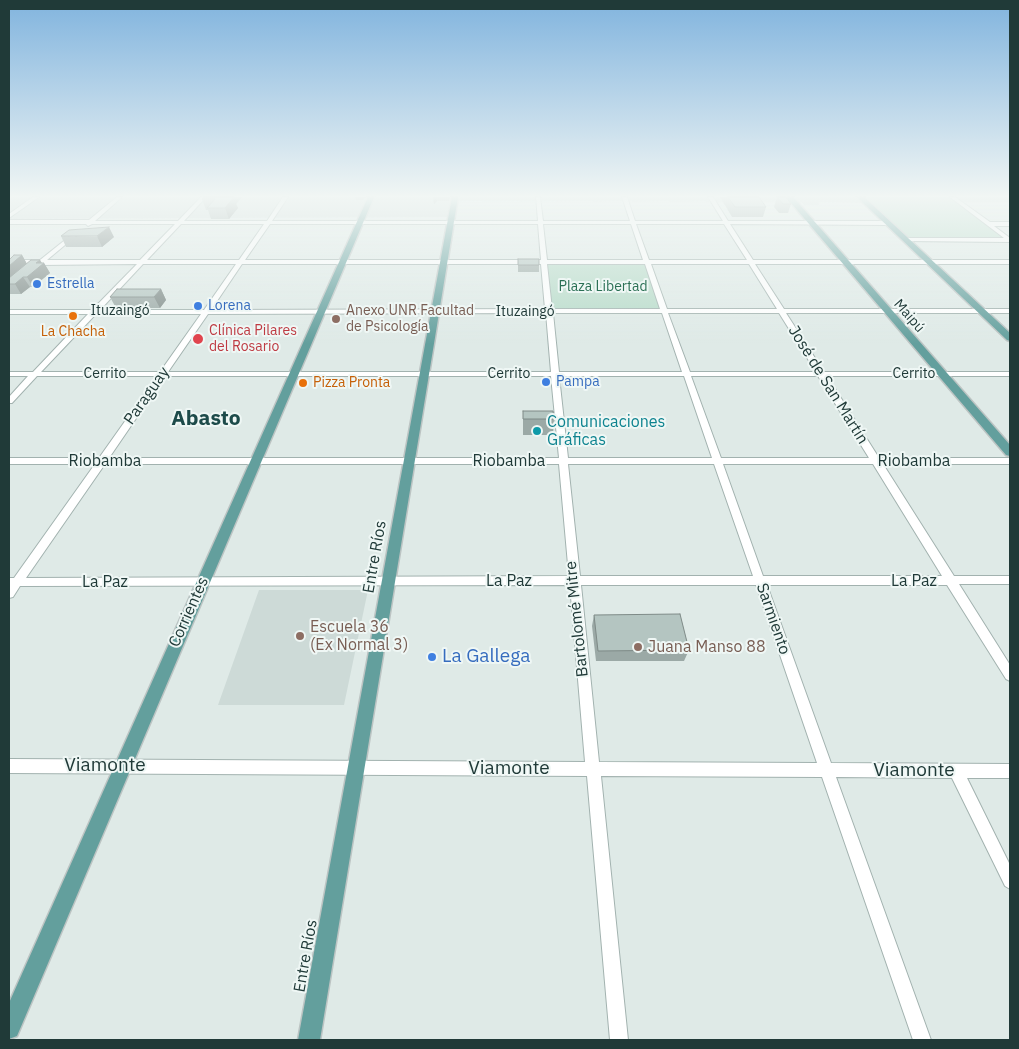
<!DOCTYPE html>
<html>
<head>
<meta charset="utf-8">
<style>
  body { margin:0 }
  #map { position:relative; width:1019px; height:1049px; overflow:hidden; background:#dfeae7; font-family:"IBM Plex Sans",sans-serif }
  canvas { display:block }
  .frame { position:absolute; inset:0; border:10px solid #203a38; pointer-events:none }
</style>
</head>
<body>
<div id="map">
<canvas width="1019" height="1049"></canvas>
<div class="frame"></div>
</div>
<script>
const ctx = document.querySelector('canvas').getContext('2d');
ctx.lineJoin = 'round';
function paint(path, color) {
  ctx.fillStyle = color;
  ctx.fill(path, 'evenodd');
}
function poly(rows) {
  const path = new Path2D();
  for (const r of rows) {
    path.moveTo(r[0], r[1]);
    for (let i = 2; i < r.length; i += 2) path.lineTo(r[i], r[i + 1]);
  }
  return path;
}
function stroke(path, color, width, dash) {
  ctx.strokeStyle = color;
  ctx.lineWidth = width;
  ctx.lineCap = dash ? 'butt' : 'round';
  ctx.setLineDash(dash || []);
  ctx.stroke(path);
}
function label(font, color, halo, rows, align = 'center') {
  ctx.font = font + ' "IBM Plex Sans",sans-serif';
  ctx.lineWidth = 4;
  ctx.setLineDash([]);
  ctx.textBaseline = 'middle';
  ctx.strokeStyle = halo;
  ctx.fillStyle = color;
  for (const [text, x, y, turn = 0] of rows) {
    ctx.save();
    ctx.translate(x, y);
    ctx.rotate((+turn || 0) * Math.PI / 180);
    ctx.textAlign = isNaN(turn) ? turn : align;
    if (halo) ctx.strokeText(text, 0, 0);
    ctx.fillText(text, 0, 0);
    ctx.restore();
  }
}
paint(poly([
  [9,197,858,197,861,203,818,202,819,205,804,205,801,202,450,201,447,217,9,219],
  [946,197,1010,197,1010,202,958,202],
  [259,590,368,590,344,705,218,705]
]), '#cddad7');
paint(poly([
  [860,197,952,197,1010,240,905,240],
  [543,262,646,262,664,311,547,312]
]), '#b7dbc9');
const minor = poly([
  [33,197,39,197,9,218,9,214,33,197],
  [117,197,122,197,95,221,178,221,201,197,206,197,184,221,267,221,283,197,288,197,272,221,538,221,536,197,540,197,543,221,630,221,622,197,627,197,635,221,723,221,708,197,713,197,728,221,887,221,890,223,887,225,730,224,753,260,1010,260,1010,264,755,264,784,309,1010,309,1010,313,786,313,824,372,1010,372,1010,376,827,376,879,458,1010,458,1010,464,883,464,954,576,1010,576,1010,584,959,584,1010,665,1010,681,1006,679,947,585,767,585,831,763,1010,764,1010,778,967,778,1010,865,1010,889,1005,886,952,778,836,777,931,1040,913,1040,822,777,601,776,628,1040,610,1040,587,776,9,773,9,759,585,762,570,585,20,586,13,597,9,598,9,578,14,578,95,464,9,464,9,458,99,458,157,376,37,376,12,403,9,403,9,397,28,376,9,376,9,372,33,372,88,314,9,314,9,310,92,310,137,264,40,265,9,264,9,260,40,260,75,232,78,234,77,235,47,260,140,260,175,224,92,224,88,226,86,224,9,224,9,220,89,220,117,197],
  [181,224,264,224,239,260,147,260,181,224],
  [270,224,538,224,541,260,245,260,270,224],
  [543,224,631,224,643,260,547,260,543,224],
  [636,224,724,224,747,260,649,260,636,224],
  [143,264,236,264,204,310,100,310,143,264],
  [242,264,541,264,545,309,211,310,242,264],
  [547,264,645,264,660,309,552,309,547,264],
  [651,264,749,264,777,309,667,309,651,264],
  [546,313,551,372,168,372,208,314,546,313],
  [553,313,662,313,682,372,559,372,553,313],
  [668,313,779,313,816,372,690,372,668,313],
  [96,314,201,314,160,372,41,372,96,314],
  [165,376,551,376,559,458,109,458,165,376],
  [559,376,684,376,712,458,568,458,559,376],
  [691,376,818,376,869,458,721,458,691,376],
  [105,464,559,464,569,576,26,578,105,464],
  [568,464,714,464,753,576,580,576,568,464],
  [723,464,873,464,942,576,763,576,723,464],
  [581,585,756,585,817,763,599,762,581,585],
  [950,197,955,197,990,222,1010,222,1010,226,994,226,1010,238,1010,242,903,241,903,239,905,238,1004,238,950,197]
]);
const major = poly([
  [368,197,374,197,17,1036,9,1039,9,1003,368,197],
  [452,197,458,197,320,1040,298,1040,452,197],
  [786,197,793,197,1010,445,1010,456,1006,455,786,197],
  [857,197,864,197,1010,333,1010,341,1007,340,857,197]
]);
stroke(minor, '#a2b2af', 2);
stroke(major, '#bcc4c3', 3);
paint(minor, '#fff');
paint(major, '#639f9d');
paint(poly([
  [204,197,242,197,236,204,238,208,229,219,211,219,208,210,206,210,202,199],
  [355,197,366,197,363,200,356,200],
  [433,197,450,197,449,201,437,201,434,204],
  [720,197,759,197,766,207,763,217,732,217],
  [777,197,791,204,788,213,779,213,774,207],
  [61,236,114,237,102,247,66,247],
  [22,255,27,264,40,260,42,263,44,263,50,273,33,287,30,287,21,294,9,294,9,260],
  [518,259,539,265,539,272,518,272],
  [161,289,166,300,160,308,116,308,110,297],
  [523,411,554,419,553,435,523,435],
  [594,615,689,650,684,661,596,661,592,626]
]), '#9ba9a6');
paint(poly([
  [230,197,242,197,236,204,238,208,229,219,225,208],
  [436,197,437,201,434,204,433,198],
  [109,227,114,237,102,247,97,236],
  [22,255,28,266,9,283,9,266],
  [40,260,42,264,44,263,50,273,33,287,27,277,36,263],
  [23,277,30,287,21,294,15,284],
  [161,289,166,300,160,308,154,297]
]), '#7e8a87');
const building = poly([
  [204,197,234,197,225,208,207,208,215,199,202,199,204,197],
  [728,197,759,197,766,207,735,207,728,197],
  [777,197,786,197,791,204,783,204,777,197],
  [109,227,97,236,61,236,69,230,109,227],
  [14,255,22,255,9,266,9,260,14,255],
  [518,259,539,259,539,265,518,265,518,259],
  [31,260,40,260,36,263,44,263,27,277,23,277,15,284,9,284,9,278,31,260],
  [117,289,161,289,154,297,110,297,117,289],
  [523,411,553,411,554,419,523,419,523,411],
  [680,614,689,650,598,651,594,615,680,614]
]);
paint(building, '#b4c5c1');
stroke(building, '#7e8a87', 1);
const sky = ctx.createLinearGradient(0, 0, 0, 344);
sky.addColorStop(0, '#81b4de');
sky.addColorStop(0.57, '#f1f6f4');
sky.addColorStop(1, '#f1f6f400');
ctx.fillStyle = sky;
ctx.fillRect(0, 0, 1019, 344);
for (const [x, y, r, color] of [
  [37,284,5,"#3f7fe0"],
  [198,306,5,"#3f7fe0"],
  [73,316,5,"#e8710a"],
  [336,319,5,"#8d6e63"],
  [198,339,6,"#e0444e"],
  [546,382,5,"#3f7fe0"],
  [303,383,5,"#e8710a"],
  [537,431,5,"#0f9aa8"],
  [300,636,5,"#8d6e63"],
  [638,647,5,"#8d6e63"],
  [432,657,5,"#3f7fe0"]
]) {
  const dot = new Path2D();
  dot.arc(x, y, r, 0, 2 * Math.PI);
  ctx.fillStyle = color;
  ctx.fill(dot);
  stroke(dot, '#eff7f5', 2);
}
label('14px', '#366cbe', '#eff7f5', [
  ["Estrella",47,284],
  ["Lorena",208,306],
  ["Pampa",556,382]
], 'left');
label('14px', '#2b7055', '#eff7f5', [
  ["Plaza Libertad",603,287]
]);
label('14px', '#203a38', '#eff7f5', [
  ["Ituzaingó",120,311],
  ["Ituzaingó",525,312],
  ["Maipú",909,316,49],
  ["Cerrito",105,374],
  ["Cerrito",509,374],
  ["Cerrito",914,374]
]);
label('14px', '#785e54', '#eff7f5', [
  ["Anexo UNR Facultad",346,311],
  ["de Psicología",346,327]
], 'left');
label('14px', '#be3a42', '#eff7f5', [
  ["Clínica Pilares",209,331],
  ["del Rosario",209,347]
], 'left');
label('14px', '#c56008', '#eff7f5', [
  ["La Chacha",73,332],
  ["Pizza Pronta",313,383,"left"]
]);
label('16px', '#203a38', '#eff7f5', [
  ["José de San Martín",828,385,58],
  ["Paraguay",147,396,-55],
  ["Riobamba",105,461],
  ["Riobamba",509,461],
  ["Riobamba",914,461],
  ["Entre Ríos",375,557,-80],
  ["La Paz",509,581],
  ["La Paz",914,581],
  ["La Paz",105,582],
  ["Corrientes",189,612,-66],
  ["Bartolomé Mitre",577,619,-96],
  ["Sarmiento",773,619,71],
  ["Entre Ríos",306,956,-80]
]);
label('16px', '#0d838f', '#eff7f5', [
  ["Comunicaciones",547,422],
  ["Gráficas",547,440]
], 'left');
label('16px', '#785e54', '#eff7f5', [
  ["Escuela 36",310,627],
  ["(Ex Normal 3)",310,645],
  ["Juana Manso 88",648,647]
], 'left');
label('19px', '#366cbe', '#eff7f5', [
  ["La Gallega",442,657]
], 'left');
label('19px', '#203a38', '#eff7f5', [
  ["Viamonte",105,766],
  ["Viamonte",509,769],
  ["Viamonte",914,771]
]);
label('bold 21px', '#1d4b4a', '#eff7f5', [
  ["Abasto",206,419]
]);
</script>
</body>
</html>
